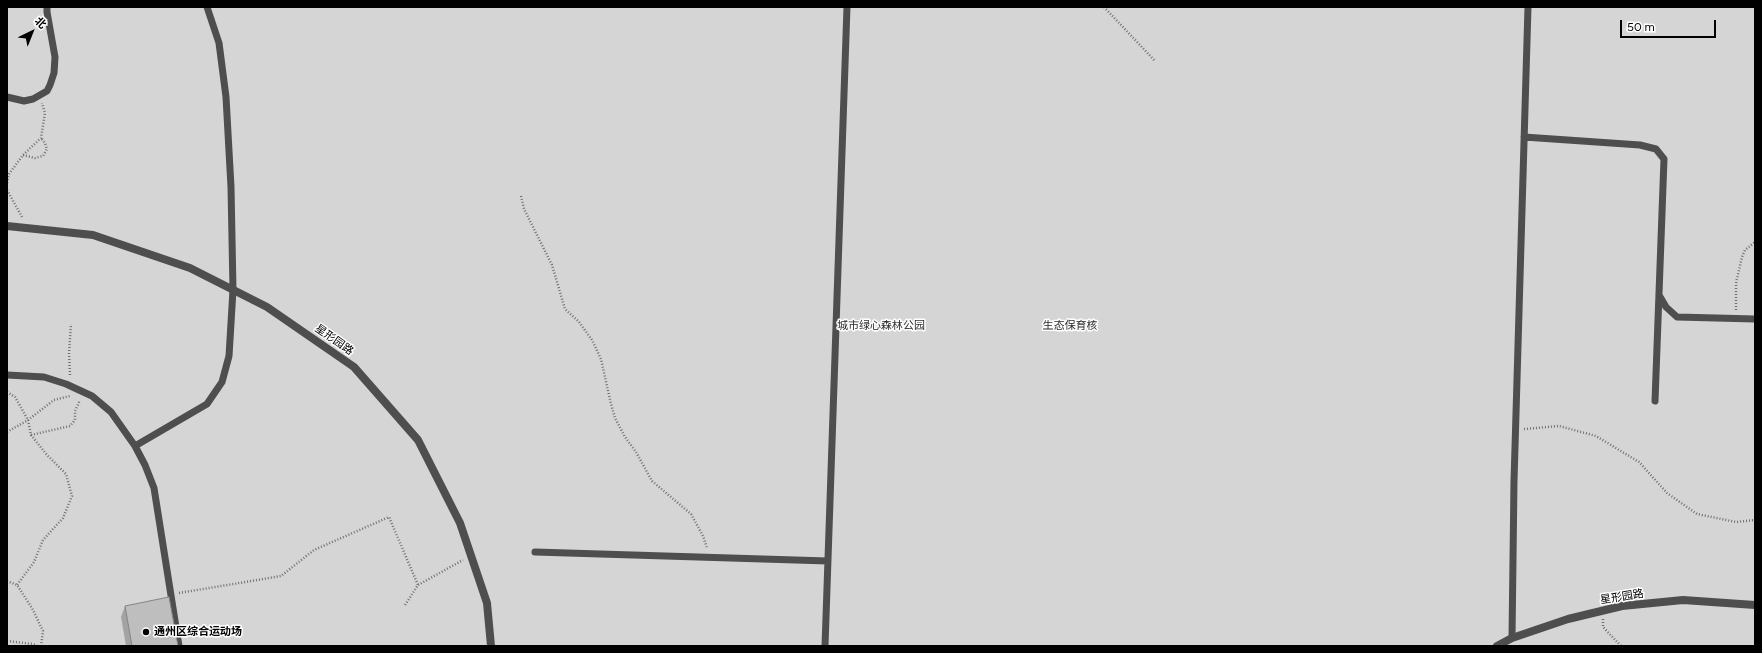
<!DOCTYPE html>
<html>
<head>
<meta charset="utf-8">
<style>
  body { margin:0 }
  #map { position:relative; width:1762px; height:653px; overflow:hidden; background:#fff; font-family:Figtree,"Noto Sans SC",sans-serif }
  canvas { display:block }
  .frame { position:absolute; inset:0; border:8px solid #000; pointer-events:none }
  .north { position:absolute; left:12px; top:12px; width:40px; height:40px; -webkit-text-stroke:3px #fff; paint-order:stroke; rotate:43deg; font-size:11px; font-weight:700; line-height:16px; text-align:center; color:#000 }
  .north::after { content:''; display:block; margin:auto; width:14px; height:18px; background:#000; clip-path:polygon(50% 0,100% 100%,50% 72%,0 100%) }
  .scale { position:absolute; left:1620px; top:20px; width:96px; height:18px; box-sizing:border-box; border:2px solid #000; border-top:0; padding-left:5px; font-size:12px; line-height:14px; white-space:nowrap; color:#000; -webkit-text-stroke:3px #fff; paint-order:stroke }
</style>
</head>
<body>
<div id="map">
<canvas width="1762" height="653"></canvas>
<div class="frame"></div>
<div class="north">北</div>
<div class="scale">50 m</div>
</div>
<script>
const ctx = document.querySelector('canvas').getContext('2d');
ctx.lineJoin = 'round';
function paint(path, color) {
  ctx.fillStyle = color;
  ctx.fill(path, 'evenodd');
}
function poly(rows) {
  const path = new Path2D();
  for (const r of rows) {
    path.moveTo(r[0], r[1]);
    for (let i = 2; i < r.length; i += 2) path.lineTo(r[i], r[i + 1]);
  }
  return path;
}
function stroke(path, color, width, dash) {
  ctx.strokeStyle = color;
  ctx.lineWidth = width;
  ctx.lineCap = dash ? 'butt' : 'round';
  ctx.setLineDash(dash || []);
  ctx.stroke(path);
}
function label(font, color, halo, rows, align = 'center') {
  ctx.font = font + ' Figtree,"Noto Sans SC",sans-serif';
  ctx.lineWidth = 3;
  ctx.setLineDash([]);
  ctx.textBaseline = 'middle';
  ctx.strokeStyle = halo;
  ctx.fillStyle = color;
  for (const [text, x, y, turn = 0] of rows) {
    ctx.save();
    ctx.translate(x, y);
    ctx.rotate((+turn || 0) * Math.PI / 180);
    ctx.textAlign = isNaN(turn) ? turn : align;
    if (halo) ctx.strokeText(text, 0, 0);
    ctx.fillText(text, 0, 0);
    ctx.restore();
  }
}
paint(poly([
  [7,7,1755,7,1755,646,7,646]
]), '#d5d5d5');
stroke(poly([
  [1104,7,1155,61],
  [23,155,35,158,43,156,47,149,45,143,41,138],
  [7,183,9,174,23,155,41,138,45,113,42,103],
  [7,190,22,217],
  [521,196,524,209,552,265,565,309,579,322,592,340,601,359,611,404,615,418,625,437,636,452,652,481,691,514,703,536,707,548],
  [1736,310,1736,283,1742,257,1745,250,1755,242],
  [70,375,69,353,71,324],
  [7,392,15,397,28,420,31,435,47,455,66,474,72,496,63,518,43,540,34,562,17,585],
  [1524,429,1559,426,1596,436,1639,462,1667,493,1697,514,1736,522,1755,520],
  [7,432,28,420,54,400,70,396],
  [31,435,70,426,75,420,75,411,80,400],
  [7,581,17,585,32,608,43,631,41,646],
  [179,593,281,576,314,550,389,517,418,585],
  [405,605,418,585,463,560],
  [1603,619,1603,627,1621,646],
  [7,641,33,644,37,646]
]), '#707070', 2.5, [1, 2]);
stroke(poly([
  [7,97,24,101,33,99,47,91,50,85,54,73,55,57,47,12,47,7],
  [1524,137,1640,145,1656,149,1664,159,1655,401],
  [1659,295,1666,307,1677,317,1755,319],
  [7,375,44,377,66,384,92,396,111,412,135,446,145,465,154,488,179,646],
  [135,446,207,404,222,382,229,356,233,290,231,187,226,97,219,43,207,7],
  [535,552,828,561],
  [1512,638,1514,481,1528,7],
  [825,646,847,7]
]), '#4e4e4e', 7);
stroke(poly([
  [7,226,93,235,190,268,267,307,354,367,418,440,460,523,487,603,491,646],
  [1497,646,1512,638,1568,619,1622,606,1683,600,1755,605]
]), '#4e4e4e', 8);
paint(poly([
  [125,606,178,646,126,646,121,617]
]), '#a3a3a3');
const building = poly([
  [169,597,178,646,132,646,125,606,169,597]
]);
paint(building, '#bebebe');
stroke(building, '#858585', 1);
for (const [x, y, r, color] of [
  [146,632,4,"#000"]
]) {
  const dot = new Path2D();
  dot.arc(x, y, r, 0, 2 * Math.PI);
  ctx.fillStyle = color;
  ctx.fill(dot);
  stroke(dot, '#fff', 1.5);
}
label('11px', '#2c2c2c', '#fff', [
  ["城市绿心森林公园",881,326],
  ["生态保育核",1070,326]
]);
label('11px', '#000', '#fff', [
  ["星形园路",334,340,35],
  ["星形园路",1622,597,-9]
]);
label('bold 11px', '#000', '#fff', [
  ["通州区综合运动场",154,632]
], 'left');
</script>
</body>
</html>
